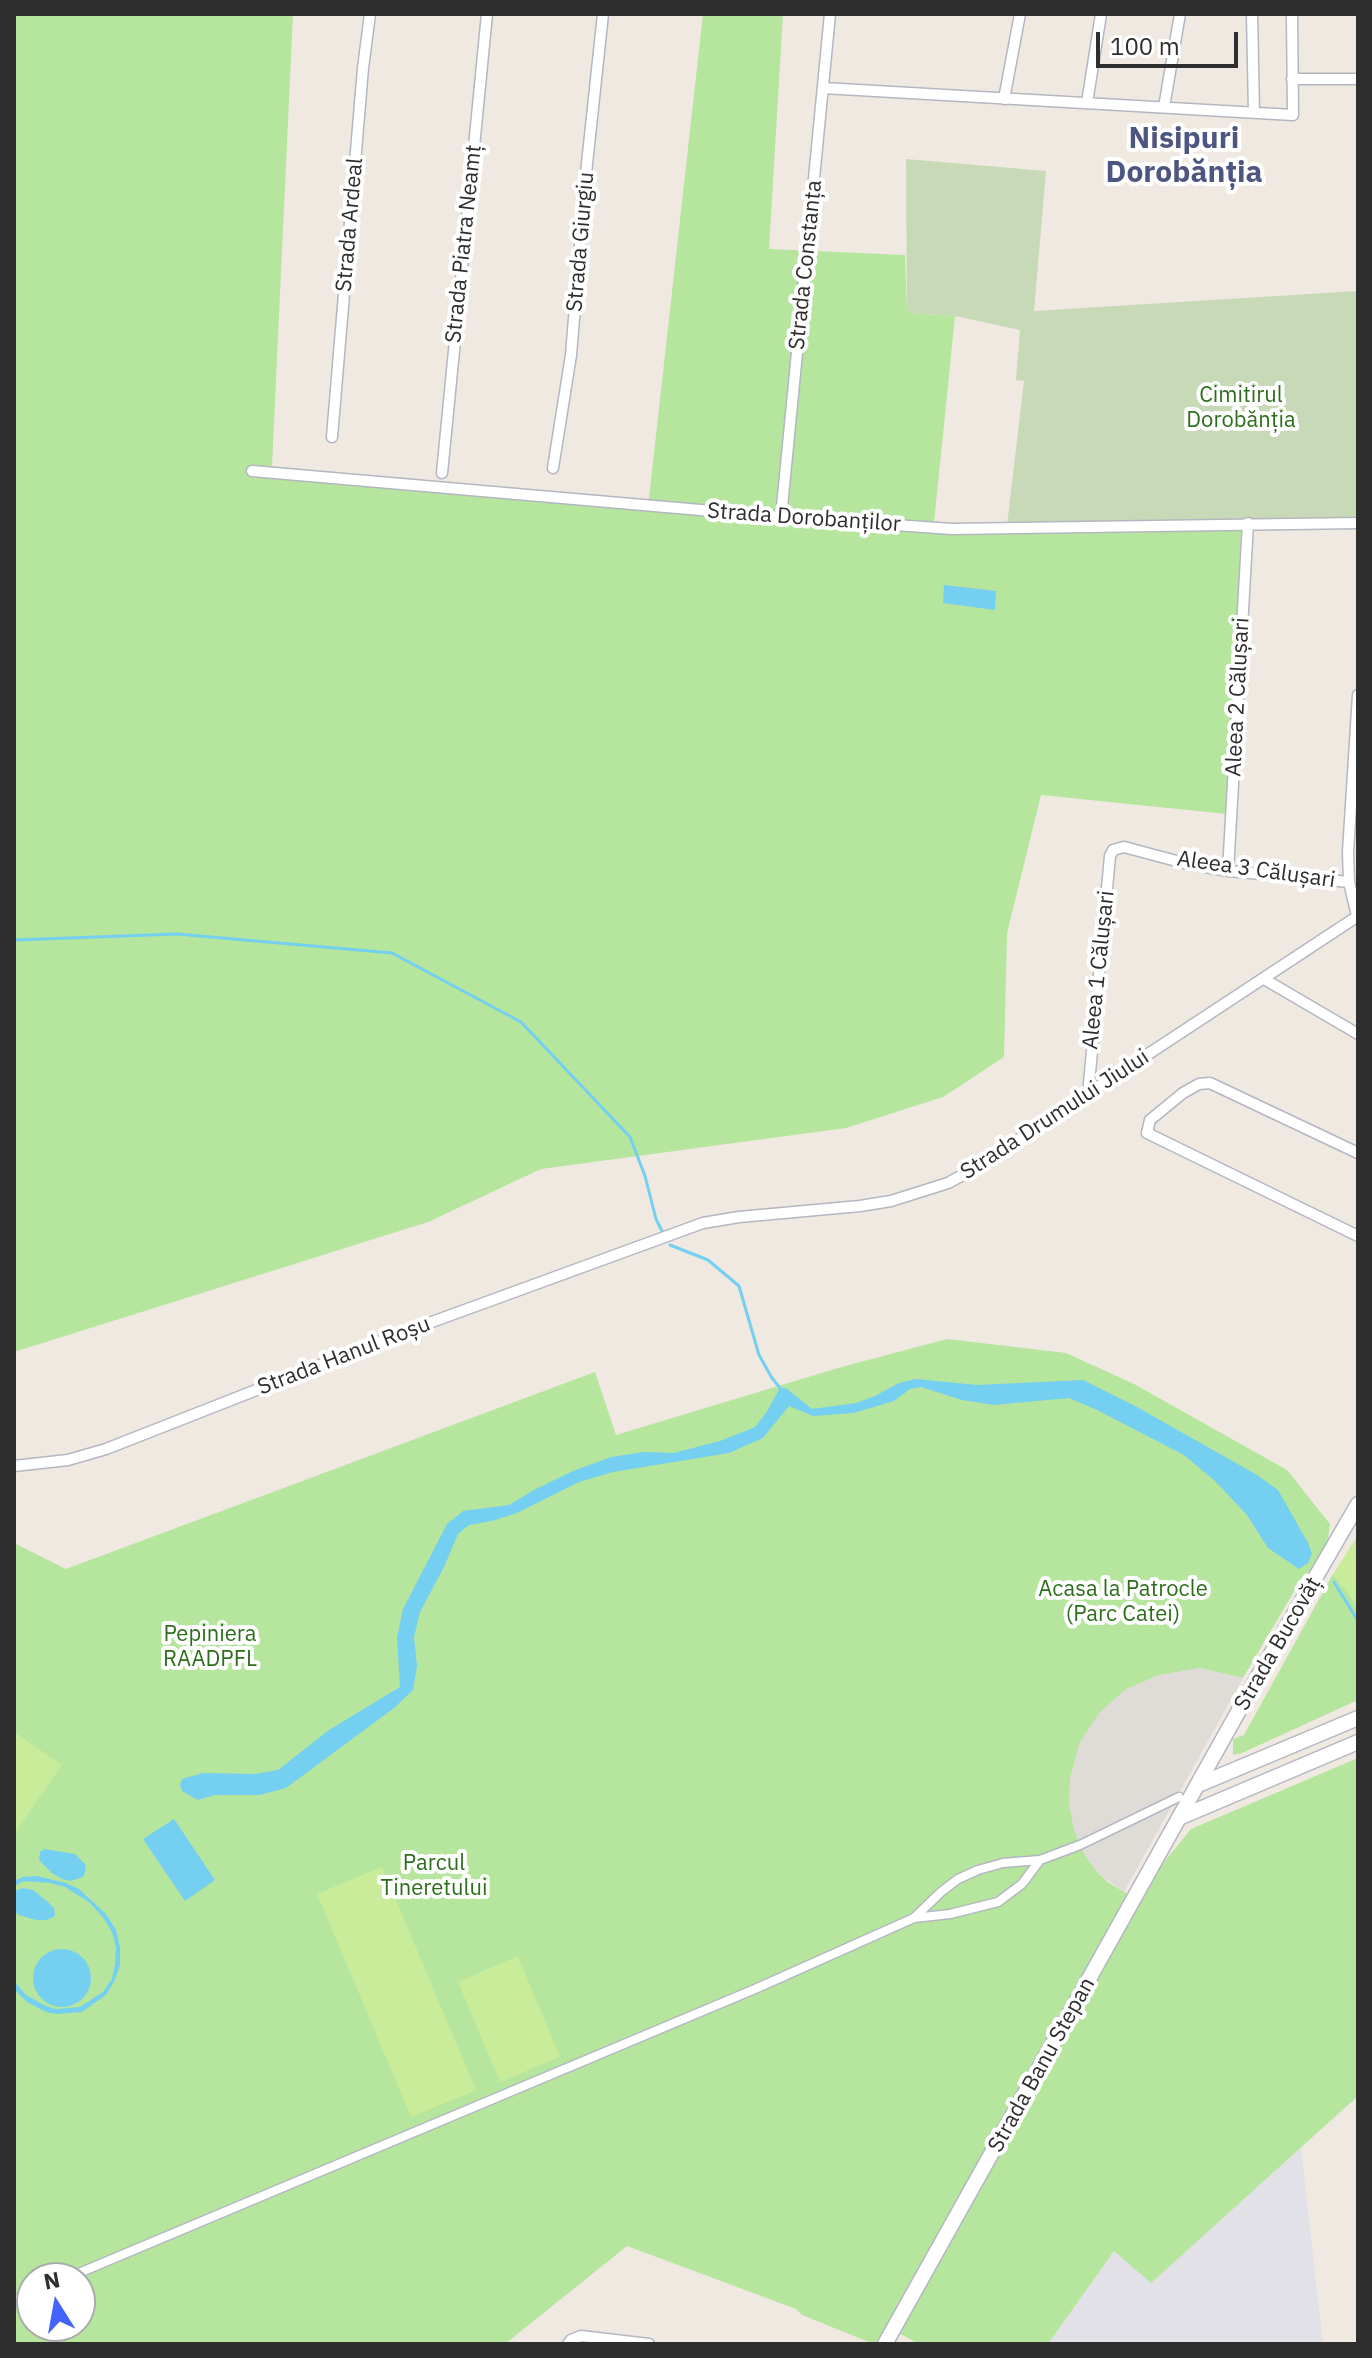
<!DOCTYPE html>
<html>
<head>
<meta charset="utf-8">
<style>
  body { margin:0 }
  #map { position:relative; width:1372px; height:2358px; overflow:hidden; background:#efe9e1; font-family:"IBM Plex Sans",sans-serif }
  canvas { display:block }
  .frame { position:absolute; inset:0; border:16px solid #2e2e2e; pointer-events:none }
  .north { position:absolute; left:16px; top:2262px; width:80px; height:80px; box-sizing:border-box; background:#fff; border:2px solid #ababab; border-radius:50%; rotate:349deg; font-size:22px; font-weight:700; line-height:32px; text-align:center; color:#2e2e2e }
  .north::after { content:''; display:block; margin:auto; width:28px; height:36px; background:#4264fb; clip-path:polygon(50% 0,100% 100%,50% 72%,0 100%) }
  .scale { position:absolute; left:1096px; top:32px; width:142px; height:36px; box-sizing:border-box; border:4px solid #2e2e2e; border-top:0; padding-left:10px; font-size:24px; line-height:28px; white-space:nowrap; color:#2e2e2e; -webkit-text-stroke:6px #fff; paint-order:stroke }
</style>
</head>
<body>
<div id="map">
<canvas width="1372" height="2358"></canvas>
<div class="frame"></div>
<div class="north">N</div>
<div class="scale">100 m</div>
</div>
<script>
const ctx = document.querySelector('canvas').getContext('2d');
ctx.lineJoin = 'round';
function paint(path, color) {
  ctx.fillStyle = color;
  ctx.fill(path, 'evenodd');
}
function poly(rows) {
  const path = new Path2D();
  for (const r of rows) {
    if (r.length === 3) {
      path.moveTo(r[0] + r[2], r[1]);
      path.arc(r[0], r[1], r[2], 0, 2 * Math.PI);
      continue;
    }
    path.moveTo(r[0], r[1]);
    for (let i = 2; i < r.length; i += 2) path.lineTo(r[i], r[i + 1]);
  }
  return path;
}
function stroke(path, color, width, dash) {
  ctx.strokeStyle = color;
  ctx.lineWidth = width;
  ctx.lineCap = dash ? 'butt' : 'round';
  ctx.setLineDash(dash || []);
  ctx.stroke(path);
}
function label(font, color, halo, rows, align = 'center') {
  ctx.font = font + ' "IBM Plex Sans",sans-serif';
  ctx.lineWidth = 8;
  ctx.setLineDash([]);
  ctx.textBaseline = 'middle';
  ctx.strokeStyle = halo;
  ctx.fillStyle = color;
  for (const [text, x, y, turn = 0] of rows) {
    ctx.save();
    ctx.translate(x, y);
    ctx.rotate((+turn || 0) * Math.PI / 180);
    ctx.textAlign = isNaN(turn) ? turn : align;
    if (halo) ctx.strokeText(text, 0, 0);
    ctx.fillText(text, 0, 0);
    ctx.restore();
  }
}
paint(poly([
  [1301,2148,1323,2344,1048,2344,1115,2250,1151,2282]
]), '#e3e1e8');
paint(poly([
  [14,14,293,14,272,466,648,507,703,14,783,14,769,249,905,255,907,313,955,316,934,523,1241,531,1227,814,1041,795,1007,933,1004,1057,943,1097,846,1128,541,1169,428,1222,14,1352],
  [947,1339,1066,1353,1134,1384,1287,1470,1330,1524,1326,1551,1314,1568,1303,1576,1243,1678,1199,1668,1097,1872,1109,1883,1135,1898,1191,1829,1358,1758,1358,2096,1151,2283,1114,2251,1048,2344,919,2344,893,2330,885,2344,874,2344,802,2315,796,2309,627,2246,505,2344,14,2344,14,1543,66,1569,595,1372,616,1435,838,1368],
  [32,2278,80,2278,80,2326,32,2326],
  [1333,1574,1358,1606,1358,1700,1242,1753,1233,1755,1233,1739,1244,1735]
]), '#b6e59e');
paint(poly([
  [906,159,1046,171,1034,311,1358,291,1358,517,1007,525,1024,381,1016,380,1020,330,955,316,907,313]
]), '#c8d9b8');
paint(poly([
  [1358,1535,1358,1606,1333,1574],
  [14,1732,62,1765,14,1834],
  [382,1867,476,2090,411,2117,317,1894],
  [518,1956,560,2057,500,2082,458,1982]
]), '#c9ec9a');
paint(poly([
  [1199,1668,1243,1678,1124,1892,1097,1872,1085,1856,1074,1830,1069,1804,1070,1778,1080,1742,1099,1713,1126,1689,1159,1675]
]), '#dfdcd8');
paint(poly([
  [944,585,996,591,995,610,943,603],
  [916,1379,977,1385,1083,1380,1137,1407,1257,1475,1278,1490,1308,1543,1312,1554,1308,1563,1299,1569,1268,1548,1247,1515,1216,1482,1184,1455,1097,1410,1069,1398,994,1405,962,1400,921,1387,910,1389,894,1401,854,1413,813,1416,789,1406,763,1438,729,1453,613,1472,579,1482,517,1513,492,1521,469,1525,458,1534,444,1567,420,1612,414,1637,417,1666,413,1690,394,1708,286,1788,260,1795,215,1795,198,1800,182,1791,180,1785,182,1779,203,1773,255,1774,278,1770,329,1730,400,1687,397,1638,403,1609,447,1524,463,1511,509,1505,534,1490,573,1471,611,1457,644,1452,674,1453,720,1441,755,1427,766,1413,780,1388,786,1388,812,1409,856,1403,875,1396,899,1383],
  [174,1819,215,1880,185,1901,143,1839],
  [44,1849,75,1854,85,1864,86,1870,83,1877,70,1881,62,1879,52,1873,39,1860,40,1852],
  [37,1876,66,1883,79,1889,106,1914,116,1930,120,1947,120,1965,115,1980,106,1995,82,2012,56,2014,46,2012,27,2002,14,1989,14,1981,26,1995,46,2006,56,2009,80,2007,103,1992,112,1979,115,1965,116,1947,112,1932,102,1916,89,1902,65,1887,50,1883,24,1881,14,1886,14,1881,23,1877],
  [23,1888,33,1890,48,1902,54,1908,55,1916,47,1920,36,1920,19,1915,14,1911,14,1891],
  [62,1978,29]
]), '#75cff0');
stroke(poly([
  [14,940,177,934,392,953,521,1022,630,1137,645,1176,656,1219,662,1231],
  [670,1245,708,1260,739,1286,759,1355,772,1378,780,1388],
  [1334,1582,1358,1621]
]), '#75cff0', 3);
const pedestrian = poly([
  [915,1917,941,1892,958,1879,978,1870,1003,1863,1040,1860],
  [67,2278,755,1989,914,1918,950,1914,998,1902,1022,1884,1040,1860,1080,1845,1179,1797],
  [14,2301,32,2293]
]);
const minor = poly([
  [1252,14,1254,112],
  [1292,79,1358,79],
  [823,88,1293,115,1292,14],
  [1004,99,1020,14],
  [1087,103,1101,14],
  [1164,107,1180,14],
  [332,437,363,68,370,14],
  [553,468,571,355,586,173,603,14],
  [252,471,781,517,952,529,1358,523],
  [442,473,487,14],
  [781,517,830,14],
  [1228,871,1248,523],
  [1357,916,1349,882,1348,852,1358,695],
  [1264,979,1358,1034],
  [1088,1094,1110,856,1113,850,1124,847,1184,863,1228,871,1349,882],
  [1358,1153,1210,1083,1199,1084,1183,1093,1150,1120,1147,1133,1358,1236],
  [14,1466,68,1460,106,1449,399,1334,703,1223,739,1217,860,1206,891,1201,948,1183,972,1170,1358,916],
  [568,2344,571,2340,581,2336,649,2344]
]);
const secondary = poly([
  [1198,1785,1358,1718],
  [1181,1817,1358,1742],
  [885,2344,1252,1687,1358,1504]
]);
stroke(pedestrian, '#b4b7c1', 11);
stroke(minor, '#b4b7c1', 13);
stroke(secondary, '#b4b7c1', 17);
stroke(pedestrian, '#fff', 8);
stroke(minor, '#fff', 10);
stroke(secondary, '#fff', 14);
label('22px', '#2e2e2e', '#fff', [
  ["Strada Ardeal",350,225,-85],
  ["Strada Giurgiu",581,242,-85],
  ["Strada Piatra Neamț",464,244,-84],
  ["Strada Constanța",806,265,-84],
  ["Strada Dorobanților",804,518,4],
  ["Aleea 2 Călușari",1238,697,-87],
  ["Aleea 3 Călușari",1256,870,8],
  ["Aleea 1 Călușari",1099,970,-84],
  ["Strada Drumului Jiului",1055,1115,-33],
  ["Strada Hanul Roșu",344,1356,-21],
  ["Strada Bucovăț",1278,1644,-60],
  ["Strada Banu Stepan",1042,2065,-61]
]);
label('22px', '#2c6e1b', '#fff', [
  ["Cimitirul",1241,396],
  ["Dorobănția",1241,421],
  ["Acasa la Patrocle",1123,1590],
  ["(Parc Catei)",1123,1615],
  ["Pepiniera",210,1635],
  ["RAADPFL",210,1660],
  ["Parcul",434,1864],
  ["Tineretului",434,1889]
]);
label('bold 30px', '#4d5680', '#fff', [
  ["Nisipuri",1184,139],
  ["Dorobănția",1184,173]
]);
</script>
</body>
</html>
